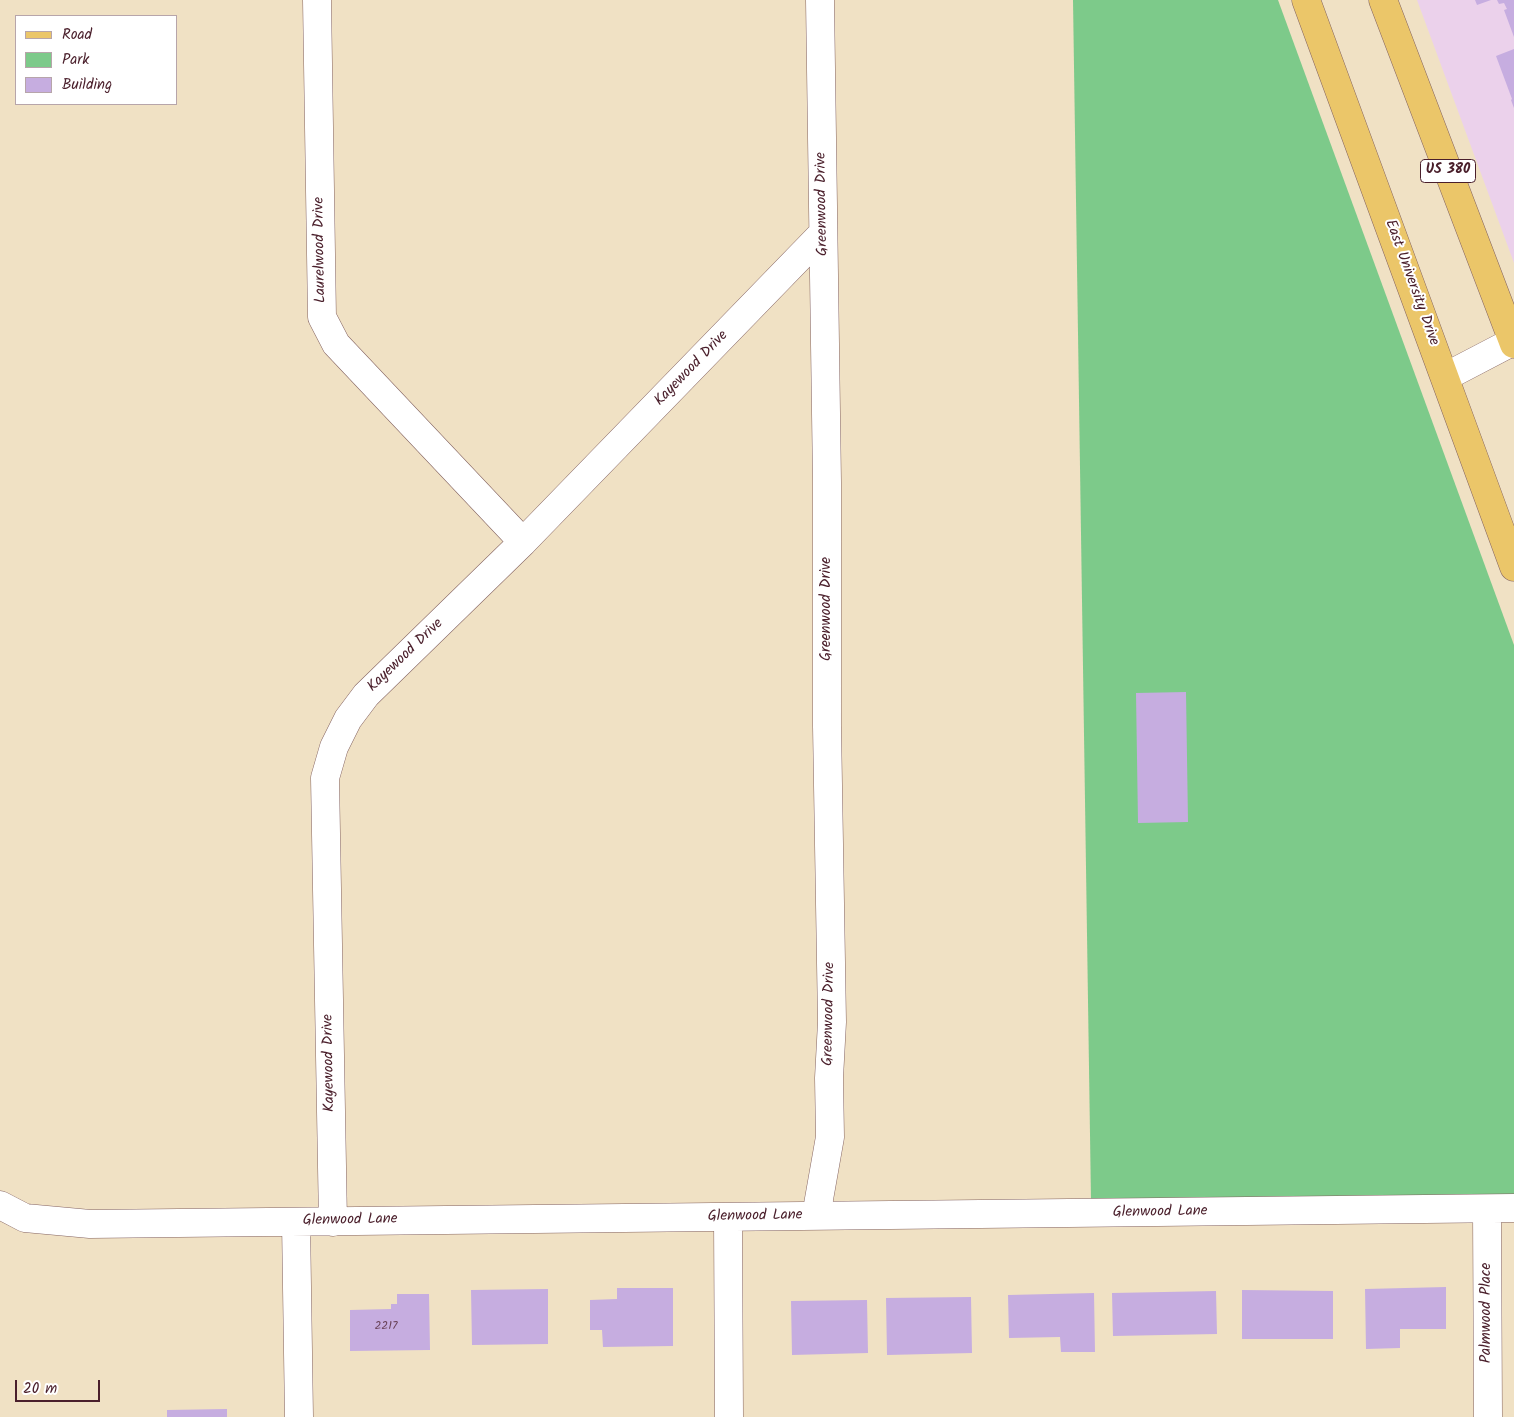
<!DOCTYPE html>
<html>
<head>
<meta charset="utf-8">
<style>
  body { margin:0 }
  #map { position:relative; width:1514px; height:1417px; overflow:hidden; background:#f0e1c4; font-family:Kalam,sans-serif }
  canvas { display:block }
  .legend { position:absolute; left:15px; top:15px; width:162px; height:90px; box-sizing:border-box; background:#fff; border:1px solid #b7a5aa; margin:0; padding:6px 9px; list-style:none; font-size:15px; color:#4a1f2b }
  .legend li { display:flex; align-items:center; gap:10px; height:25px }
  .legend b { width:25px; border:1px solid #b7a5aa }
  .scale { position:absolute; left:15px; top:1380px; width:85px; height:22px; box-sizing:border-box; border:2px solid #4a1f2b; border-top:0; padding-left:6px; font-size:15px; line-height:18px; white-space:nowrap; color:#4a1f2b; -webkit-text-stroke:4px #fff; paint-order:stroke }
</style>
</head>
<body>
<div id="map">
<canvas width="1514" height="1417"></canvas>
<ul class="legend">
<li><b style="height:6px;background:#ebc669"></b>Road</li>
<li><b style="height:14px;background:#7dca8a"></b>Park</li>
<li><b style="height:14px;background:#c6ade0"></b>Building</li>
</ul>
<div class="scale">20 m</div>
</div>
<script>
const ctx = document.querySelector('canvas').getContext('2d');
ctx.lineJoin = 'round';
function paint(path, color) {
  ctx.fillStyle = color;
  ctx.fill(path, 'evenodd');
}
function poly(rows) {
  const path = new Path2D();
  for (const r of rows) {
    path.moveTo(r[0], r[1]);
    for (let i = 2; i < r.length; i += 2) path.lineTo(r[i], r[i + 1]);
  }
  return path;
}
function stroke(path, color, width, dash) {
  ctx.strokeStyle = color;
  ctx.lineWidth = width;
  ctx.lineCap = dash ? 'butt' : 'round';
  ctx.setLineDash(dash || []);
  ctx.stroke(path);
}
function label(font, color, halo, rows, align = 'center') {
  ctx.font = font + ' Kalam,sans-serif';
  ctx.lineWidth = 4;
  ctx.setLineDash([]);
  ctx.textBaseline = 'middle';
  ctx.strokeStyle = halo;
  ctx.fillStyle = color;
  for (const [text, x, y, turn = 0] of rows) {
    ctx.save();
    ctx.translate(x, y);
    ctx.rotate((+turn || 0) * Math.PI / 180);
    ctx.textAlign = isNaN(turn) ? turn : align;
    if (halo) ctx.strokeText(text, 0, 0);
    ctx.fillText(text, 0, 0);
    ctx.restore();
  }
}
paint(poly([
  [1417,0,1514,0,1514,263]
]), '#ebd1eb');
paint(poly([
  [1073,0,1278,0,1514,645,1514,1194,1091,1201]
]), '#7dca8a');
paint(poly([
  [1475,0,1491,0,1477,5],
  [1497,0,1514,0,1514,37,1504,10,1507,9,1504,3,1499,4],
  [1514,49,1514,108,1511,100,1512,99,1496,56],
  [1186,692,1188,822,1138,823,1136,693],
  [1446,1287,1446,1329,1400,1329,1400,1348,1366,1349,1365,1289],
  [617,1288,673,1288,673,1346,603,1347,602,1330,590,1330,590,1300,617,1299],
  [548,1289,548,1344,472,1345,471,1290],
  [1242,1290,1333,1291,1333,1339,1242,1339],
  [1216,1291,1217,1334,1113,1336,1112,1293],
  [1094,1293,1095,1352,1061,1352,1060,1337,1009,1338,1008,1295],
  [397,1294,429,1294,430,1350,350,1351,350,1310,391,1309,391,1304,397,1304],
  [971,1297,972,1353,887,1355,886,1298],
  [867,1300,868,1353,792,1355,791,1301],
  [227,1409,227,1417,167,1417,167,1410]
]), '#c6ade0');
const minor = poly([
  [317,0,322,317,336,344,523,542],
  [1445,377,1514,341],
  [0,1205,25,1218,90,1224,1514,1208],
  [1487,1209,1488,1417],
  [816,1216,830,1137,829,1078,832,1022,827,726,827,482,820,0],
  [728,1217,729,1417],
  [296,1222,299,1417],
  [333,1222,325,778,334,747,348,719,366,695,523,542,823,233]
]);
const major = poly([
  [1306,0,1514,567],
  [1383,0,1514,344]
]);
stroke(minor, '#846361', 29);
stroke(major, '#846361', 29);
stroke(minor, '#fff', 28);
stroke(major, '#ebc669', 28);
label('12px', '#694258', null, [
  ["2217",386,1327]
]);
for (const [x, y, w] of [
  [1448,171,55]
]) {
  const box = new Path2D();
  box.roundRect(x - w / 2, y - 11.5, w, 23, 4);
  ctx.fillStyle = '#fff';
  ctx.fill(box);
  stroke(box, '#4a1f2b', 1);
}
label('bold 14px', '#4a1f2b', null, [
  ["US 380",1448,171]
]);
label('15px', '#4a1f2b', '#fff', [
  ["Greenwood Drive",823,204,-91],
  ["Laurelwood Drive",321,250,-91],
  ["East University Drive",1411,283,70],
  ["Kayewood Drive",692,369,-46],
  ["Greenwood Drive",827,609,-90],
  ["Kayewood Drive",406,656,-44],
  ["Greenwood Drive",830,1014,-89],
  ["Kayewood Drive",330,1063,-91],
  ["Glenwood Lane",1160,1213,-1],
  ["Glenwood Lane",755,1217,-1],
  ["Glenwood Lane",350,1221,-1],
  ["Palmwood Place",1487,1313,-90]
]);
</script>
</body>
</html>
